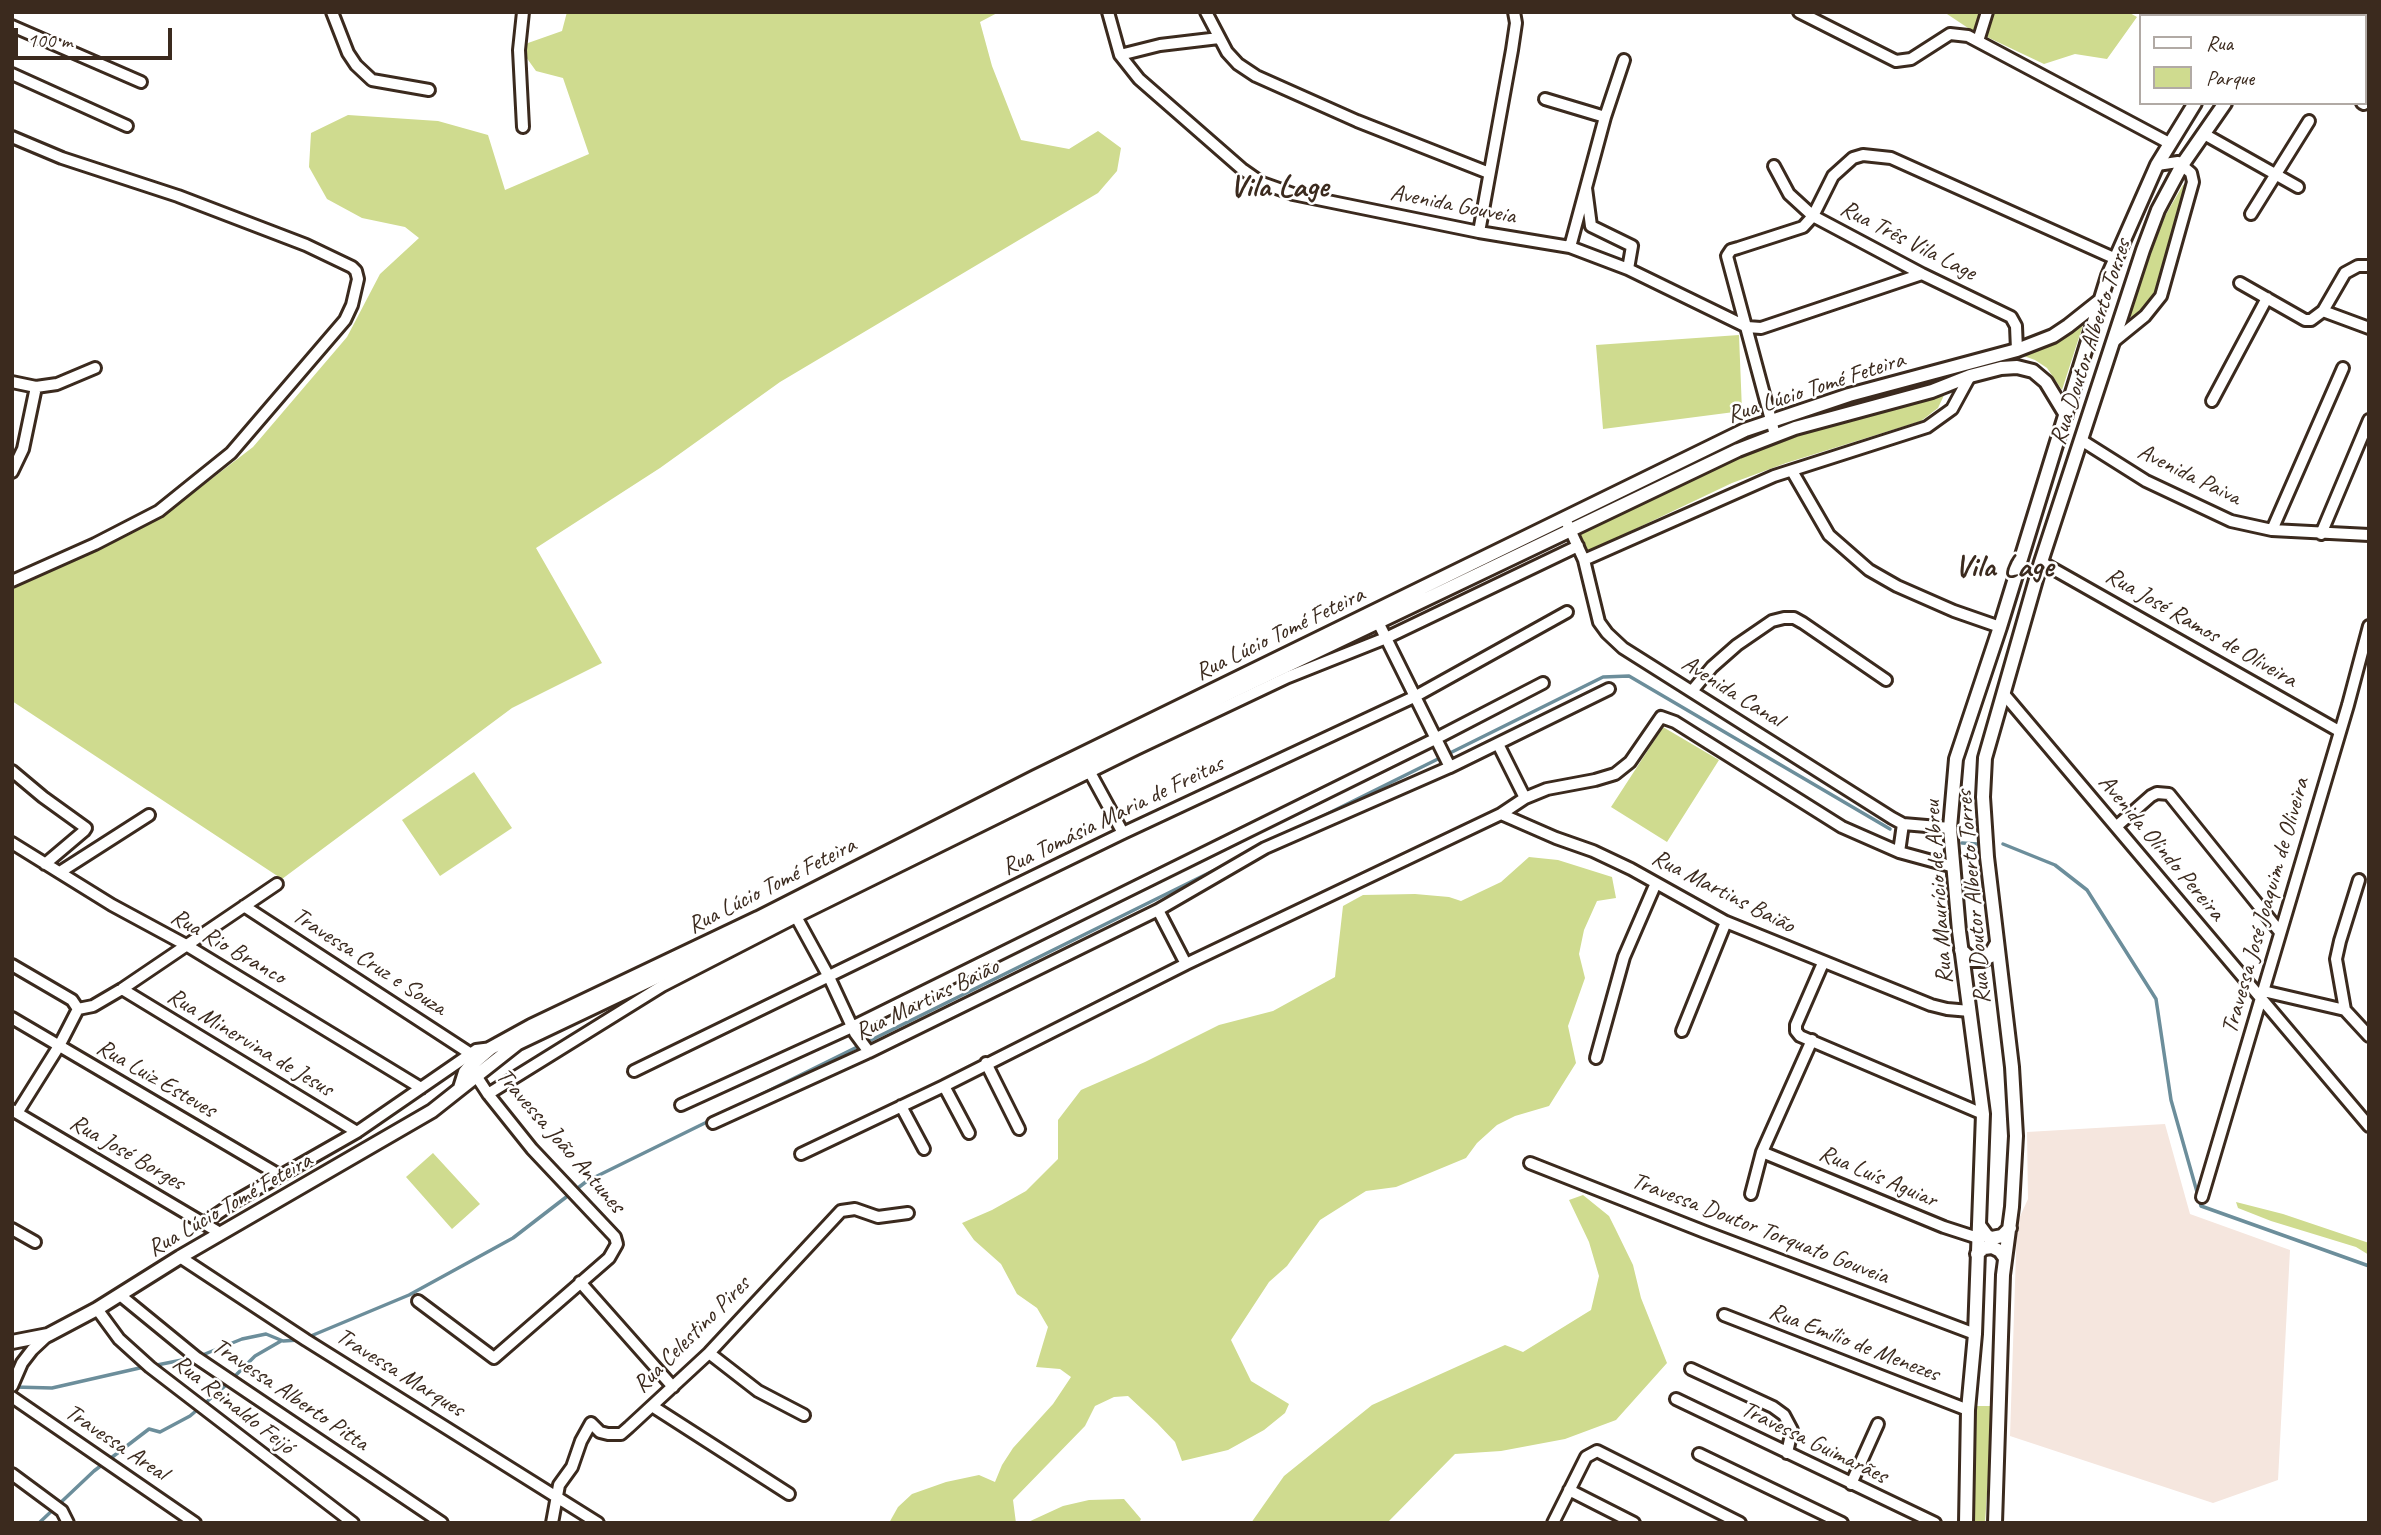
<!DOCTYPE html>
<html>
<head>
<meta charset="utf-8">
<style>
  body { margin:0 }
  #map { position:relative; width:2381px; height:1535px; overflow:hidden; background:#fff; font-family:Caveat,sans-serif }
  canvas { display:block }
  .frame { position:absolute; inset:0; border:14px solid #3b2a1e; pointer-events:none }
  .legend { position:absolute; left:2139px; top:14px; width:228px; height:91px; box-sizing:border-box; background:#fff; border:2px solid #b1aaa5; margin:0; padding:9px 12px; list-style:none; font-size:21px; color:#3b2a1e }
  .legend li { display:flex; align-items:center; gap:14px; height:35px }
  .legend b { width:35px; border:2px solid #b1aaa5 }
  .scale { position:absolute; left:14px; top:28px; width:158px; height:32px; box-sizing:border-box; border:4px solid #3b2a1e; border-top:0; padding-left:9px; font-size:21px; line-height:24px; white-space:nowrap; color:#3b2a1e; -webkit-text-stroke:5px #fff; paint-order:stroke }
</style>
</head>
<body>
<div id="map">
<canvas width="2381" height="1535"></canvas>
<div class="frame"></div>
<ul class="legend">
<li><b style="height:9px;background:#fff"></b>Rua</li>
<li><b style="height:19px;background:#cfdb8f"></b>Parque</li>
</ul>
<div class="scale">100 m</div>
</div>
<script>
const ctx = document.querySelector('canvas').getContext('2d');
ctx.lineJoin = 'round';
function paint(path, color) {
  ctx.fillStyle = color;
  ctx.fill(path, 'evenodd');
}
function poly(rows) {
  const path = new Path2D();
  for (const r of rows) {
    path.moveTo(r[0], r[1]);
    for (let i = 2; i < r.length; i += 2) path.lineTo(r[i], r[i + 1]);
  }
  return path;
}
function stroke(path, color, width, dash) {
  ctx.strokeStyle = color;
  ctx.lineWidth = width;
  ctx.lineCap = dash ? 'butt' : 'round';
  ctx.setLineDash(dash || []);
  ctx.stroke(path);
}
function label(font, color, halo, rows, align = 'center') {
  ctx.font = font + ' Caveat,sans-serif';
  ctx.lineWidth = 5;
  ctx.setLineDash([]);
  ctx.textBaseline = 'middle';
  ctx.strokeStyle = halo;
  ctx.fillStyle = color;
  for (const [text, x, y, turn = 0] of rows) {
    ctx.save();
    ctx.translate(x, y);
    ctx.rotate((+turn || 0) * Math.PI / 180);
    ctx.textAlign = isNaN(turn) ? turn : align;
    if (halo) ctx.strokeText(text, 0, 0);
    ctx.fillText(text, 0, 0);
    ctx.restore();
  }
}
paint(poly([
  [2165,1124,2190,1214,2290,1250,2278,1480,2213,1503,2010,1436,2017,1223,2028,1199,2027,1132]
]), '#f5e6de');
paint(poly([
  [567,12,999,12,980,22,992,66,1021,140,1069,149,1098,131,1121,148,1117,171,1098,193,780,382,660,468,536,548,602,663,512,708,282,879,12,701,12,584,180,503,253,447,347,337,380,274,419,238,405,227,362,218,327,199,309,167,311,133,348,115,438,121,488,135,505,190,589,154,563,78,536,71,521,50,528,43,562,31],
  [1944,12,2128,12,2137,17,2107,59,2075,54,2044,64,1968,28],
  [2187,183,2187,188,2155,295,2135,318,2131,317,2128,313,2165,216,2183,185],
  [2084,322,2062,390,2047,368,2035,360,2021,355,2045,347],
  [1739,335,1742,411,1603,429,1596,345],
  [1946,391,1938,408,1921,421,1786,463,1732,483,1589,551,1585,550,1577,536,1578,532,1726,461,1779,439],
  [1663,727,1719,760,1667,842,1611,807],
  [474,772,512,828,440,876,402,820],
  [1529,857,1558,860,1612,877,1616,898,1597,901,1584,930,1579,954,1585,978,1568,1026,1576,1063,1549,1106,1515,1116,1497,1125,1477,1143,1466,1158,1396,1187,1366,1191,1320,1220,1287,1266,1269,1282,1231,1340,1251,1381,1289,1404,1285,1413,1264,1430,1228,1450,1182,1461,1175,1442,1157,1423,1128,1396,1114,1397,1095,1406,1085,1426,1013,1500,1016,1523,889,1523,898,1507,912,1494,946,1482,979,1475,995,1482,1002,1465,1013,1448,1053,1404,1071,1377,1060,1369,1036,1367,1048,1327,1037,1308,1017,1294,1001,1264,974,1240,962,1223,992,1210,1026,1191,1058,1159,1058,1120,1081,1090,1145,1062,1219,1025,1273,1011,1335,977,1343,906,1363,895,1415,894,1449,897,1461,901,1501,882],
  [433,1153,480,1204,452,1229,406,1177],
  [1583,1195,1609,1216,1615,1228,1633,1265,1641,1298,1667,1363,1616,1420,1565,1439,1501,1451,1455,1454,1387,1523,1251,1523,1284,1476,1372,1405,1505,1345,1523,1352,1591,1310,1599,1276,1589,1242,1569,1200],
  [2236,1202,2283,1214,2369,1243,2369,1255,2356,1247,2271,1221,2238,1208],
  [1972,1406,1993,1406,1985,1523,1969,1523],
  [1124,1499,1141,1519,1139,1523,1026,1523,1063,1506,1089,1500]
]), '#cfdb8f');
stroke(poly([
  [1307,824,1603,677,1629,676,1890,829],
  [1962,843,1977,844],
  [2003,844,2055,865,2087,890,2156,999,2171,1100,2201,1206,2369,1266],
  [752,1099,1231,862],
  [306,1338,409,1295,513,1238,587,1181,711,1120],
  [200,1356,242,1339,266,1334,283,1341,299,1340],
  [152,1366,192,1358],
  [14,1387,52,1388,144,1367],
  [39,1523,94,1471,149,1429,160,1432,190,1416,225,1386,255,1356,281,1341]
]), '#6c8e9b', 3.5);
const minor = poly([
  [332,12,348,53,356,65,372,80,429,90],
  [1108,12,1120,55,1139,79,1242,169,1262,183,1293,194,1479,232,1570,247,1628,269,1747,327,1761,328,1922,274],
  [1206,12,1227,52,1238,64,1256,76,1357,121,1489,173],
  [1799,12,1896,61,1911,59,1950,34,1968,36,2169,143],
  [12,26,141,82],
  [1978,41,1987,12],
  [1120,55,1160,45,1219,38],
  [12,74,127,126],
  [1545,99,1605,117],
  [2362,103,2364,104],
  [523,127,519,50,523,12],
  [2204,134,2298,187],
  [12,137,62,158,178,196,306,245,352,267,356,271,358,279,352,305,345,320,231,453,159,511,95,544,12,581],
  [1774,166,1789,194,1813,216,1922,274,2011,317,2016,326,2017,350],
  [1586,188,1591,226,1632,246,1628,269],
  [2251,214,2309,121],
  [1479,232,1512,50,1516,23,1514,12],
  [1570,247,1605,117,1624,60],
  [2240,283,2305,320,2311,320,2323,311,2345,273,2358,266,2369,266],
  [2323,311,2369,328],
  [2113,342,2145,316,2161,296,2193,182,2191,173,2178,162,2157,165],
  [12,382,36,387,57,384,95,368],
  [2212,401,2267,298],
  [1775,435,1727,256,1731,250,1738,248,1803,227,1813,216,1833,176,1853,158,1863,155,1891,158,2116,259],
  [2081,440,2146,481,2231,521,2272,530,2369,535],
  [1792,471,1829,535,1869,570,1897,586,1954,611,2000,627],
  [12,472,23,449,36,387],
  [1567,523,1584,560,1599,622,1607,633,1623,648,1892,818,1903,824,1950,828],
  [2272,530,2343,368],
  [2321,534,2369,420],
  [1584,560,1774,476,1927,427,1952,409,1970,376],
  [2041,562,2339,731],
  [1375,616,1450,767],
  [1692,691,1712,667,1737,645,1772,621,1784,618,1794,618,1803,623,1886,680],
  [2003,693,2369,1126],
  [1498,744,1525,798],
  [1087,767,1123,833],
  [12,771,43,797,86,828,84,831,45,864],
  [1501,814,1556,838,1593,851,1631,869,1726,922,1931,1005,1947,1009,1970,1011],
  [2117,826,2151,796,2157,793,2169,794,2280,932],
  [12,843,112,905,186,945,421,1088],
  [1899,852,1903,824],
  [60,872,149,815],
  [244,906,471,1054],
  [1158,910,1186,964],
  [794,913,829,977,855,1033,869,1052],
  [1823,963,1796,1025,1796,1031,1800,1036,1983,1114],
  [12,965,72,1000,78,1009,59,1046,17,1113],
  [122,989,357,1132],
  [2263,991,2345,1010,2369,1036],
  [78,1009,93,1006,122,989,277,884],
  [2345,1010,2336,959,2340,941,2359,880],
  [12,1018,279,1175],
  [1682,1031,1726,922],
  [1596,1058,1624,957,1656,883],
  [986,1063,1019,1129],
  [634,1071,1123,833,1416,696,1567,612],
  [944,1086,969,1133],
  [488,1094,662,986,796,917,1136,749,1288,677,1386,638,1578,546],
  [681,1105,852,1027,1437,738,1543,683],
  [901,1106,924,1149],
  [12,1110,220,1233],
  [713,1123,869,1052,1158,910,1265,848,1450,767,1609,689],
  [1762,1152,1944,1227,1978,1238],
  [801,1154,944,1086,1186,964,1501,814,1525,798,1547,789,1595,780,1615,774,1630,762,1661,717,1675,722,1842,827,1899,852,1954,867],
  [1530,1163,1705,1232,1975,1334],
  [1751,1194,1762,1152,1812,1040],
  [2202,1197,2348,705,2369,626],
  [204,1223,236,1201,357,1132,476,1050,492,1048],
  [12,1229,35,1242],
  [180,1257,306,1340,598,1523],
  [580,1282,673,1387],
  [120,1295,197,1358,442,1523],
  [418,1301,494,1358,609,1258,617,1244,615,1237,532,1149,488,1094,473,1071],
  [97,1309,119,1339,150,1367,353,1523],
  [1724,1315,1968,1410],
  [709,1353,758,1391,804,1415],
  [1691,1369,1773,1407,1784,1415,1792,1430,1787,1453],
  [12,1386,22,1363,32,1350,48,1335],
  [12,1397,195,1523],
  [1676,1399,1935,1523],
  [652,1406,789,1494],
  [1699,1454,1842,1523],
  [12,1474,62,1511,68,1523],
  [1851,1484,1878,1424],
  [1569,1490,1634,1523],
  [552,1523,559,1485,572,1467,581,1441,591,1423,600,1432,608,1434,621,1434,629,1427,709,1353,841,1211,855,1209,878,1217,908,1213],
  [1553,1523,1586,1457,1597,1451,1740,1523]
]);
const major = poly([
  [2256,16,2258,12],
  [2288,16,2290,12],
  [1961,950,1972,960,1983,960,1989,957,1997,943],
  [460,1088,465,1072,470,1066,491,1048,531,1026,758,918,1035,777,1745,430,1849,395,2017,350,2053,336,2068,326,2102,299],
  [1979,1225,1987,1236,1992,1238,2002,1236,2010,1228],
  [1977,1254,1984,1248,1992,1247,2000,1251,2005,1258],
  [12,1342,48,1335,97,1309,180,1257,432,1111,518,1043,749,933,1230,693,1738,450,1795,428,1932,391,1970,376,2001,368,2017,367,2033,371,2046,382,2066,415],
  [1966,1523,1968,1410,1975,1334,1983,1114,1959,931,1950,828,1956,759,2000,627,2108,276,2157,165,2195,103],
  [1995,1523,2003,1275,2012,1207,2016,1136,2012,1067,1987,857,1983,797,1985,758,2041,562,2143,250,2158,210,2182,165,2225,103]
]);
stroke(minor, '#3b2a1e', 16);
stroke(major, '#3b2a1e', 18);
stroke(minor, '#fff', 10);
stroke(major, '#fff', 12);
label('24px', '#3b2a1e', '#fff', [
  ["Avenida Gouveia",1453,205,11],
  ["Rua Três Vila Lage",1908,241,27],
  ["Rua Doutor Alberto Torres",2091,342,-72],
  ["Rua Lúcio Tomé Feteira",1816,388,-18],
  ["Avenida Paiva",2189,475,26],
  ["Rua José Ramos de Oliveira",2201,628,30],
  ["Rua Lúcio Tomé Feteira",1280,634,-26],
  ["Avenida Canal",1732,692,32],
  ["Rua Tomásia Maria de Freitas",1113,816,-26],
  ["Avenida Olindo Pereira",2161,848,50],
  ["Rua Lúcio Tomé Feteira",772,886,-27],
  ["Rua Martins Baião",1723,892,27],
  ["Rua Maurício de Abreu",1939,892,-94],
  ["Rua Doutor Alberto Torres",1974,897,-95],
  ["Travessa José Joaquim de Oliveira",2266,906,-74],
  ["Rua Rio Branco",228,947,30],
  ["Travessa Cruz e Souza",369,962,33],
  ["Rua Martins Baião",927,1000,-26],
  ["Rua Minervina de Jesus",250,1043,31],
  ["Rua Luiz Esteves",156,1079,30],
  ["Travessa João Antunes",560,1141,49],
  ["Rua José Borges",127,1153,30],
  ["Rua Luís Aguiar",1878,1177,23],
  ["Rua Lúcio Tomé Feteira",230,1205,-30],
  ["Travessa Doutor Torquato Gouveia",1760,1229,21],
  ["Rua Celestino Pires",692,1335,-45],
  ["Rua Emílio de Menezes",1854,1343,21],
  ["Travessa Marques",400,1373,32],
  ["Travessa Alberto Pitta",290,1395,34],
  ["Rua Reinaldo Feijó",233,1405,38],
  ["Travessa Areal",116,1443,34],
  ["Travessa Guimarães",1814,1443,26]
]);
label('bold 32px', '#3b2a1e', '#fff', [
  ["Vila Lage",1279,188],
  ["Vila Lage",2004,568]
]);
</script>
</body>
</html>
